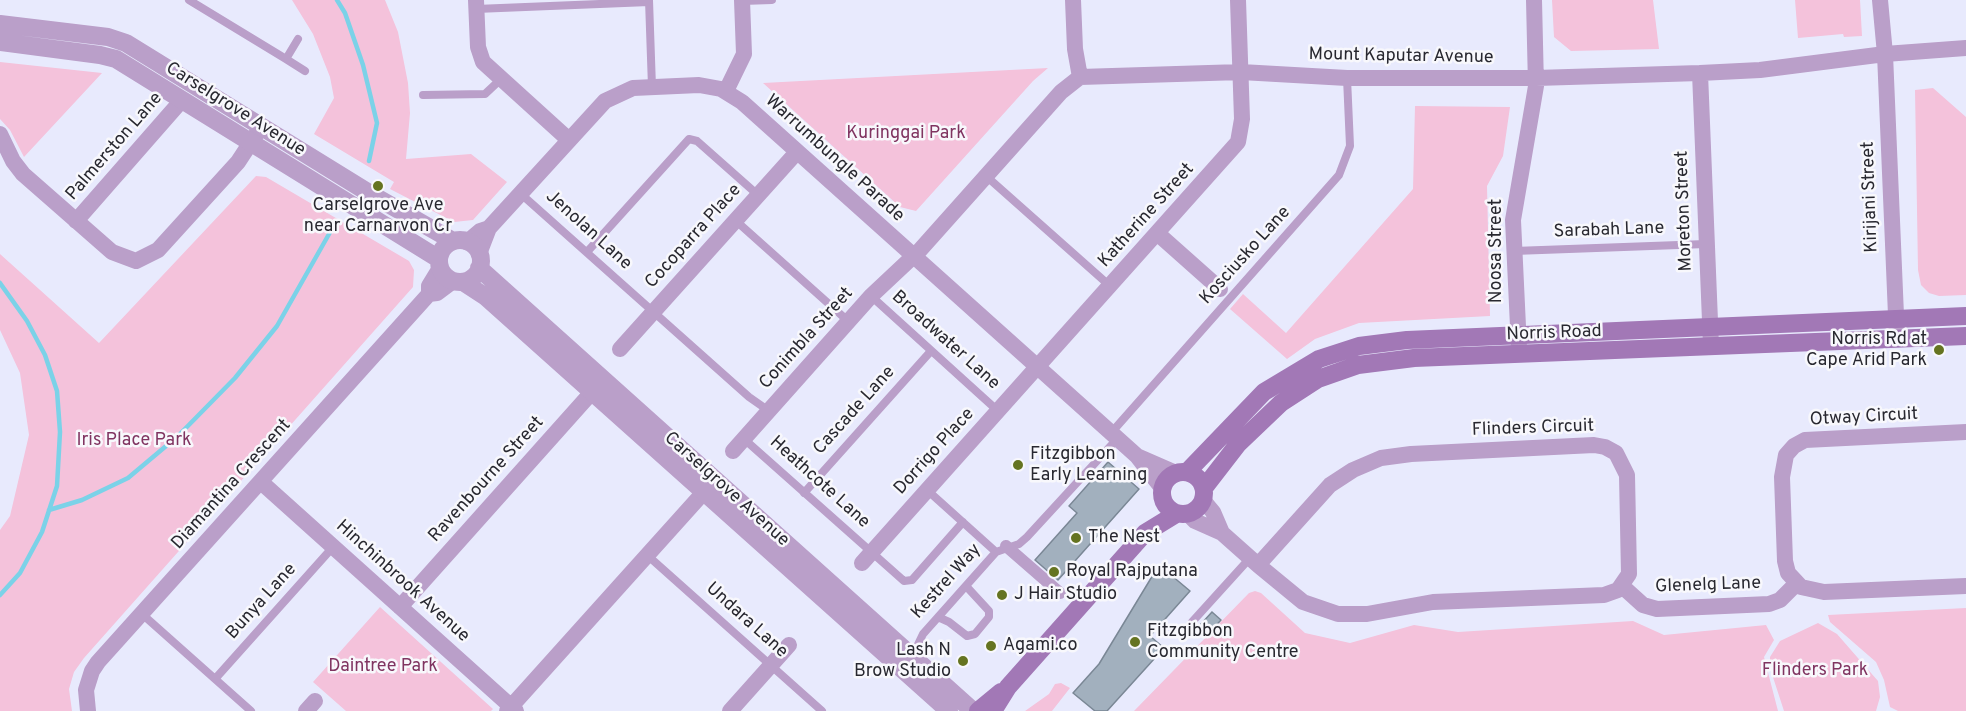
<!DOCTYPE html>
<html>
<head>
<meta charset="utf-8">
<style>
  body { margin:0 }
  canvas { display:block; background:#e8eafd }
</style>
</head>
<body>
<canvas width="1966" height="711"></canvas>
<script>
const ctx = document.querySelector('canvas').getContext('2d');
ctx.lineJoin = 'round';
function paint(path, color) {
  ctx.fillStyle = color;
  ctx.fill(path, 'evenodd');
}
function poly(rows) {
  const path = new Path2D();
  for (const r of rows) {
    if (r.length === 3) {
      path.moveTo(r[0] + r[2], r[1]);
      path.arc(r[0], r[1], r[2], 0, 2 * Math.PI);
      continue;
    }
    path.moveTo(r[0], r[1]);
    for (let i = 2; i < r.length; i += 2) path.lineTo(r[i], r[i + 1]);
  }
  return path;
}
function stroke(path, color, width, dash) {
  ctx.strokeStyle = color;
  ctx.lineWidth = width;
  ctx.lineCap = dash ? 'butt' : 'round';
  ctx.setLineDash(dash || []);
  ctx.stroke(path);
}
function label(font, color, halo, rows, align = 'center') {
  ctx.font = font + ' Overpass,sans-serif';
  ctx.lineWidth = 5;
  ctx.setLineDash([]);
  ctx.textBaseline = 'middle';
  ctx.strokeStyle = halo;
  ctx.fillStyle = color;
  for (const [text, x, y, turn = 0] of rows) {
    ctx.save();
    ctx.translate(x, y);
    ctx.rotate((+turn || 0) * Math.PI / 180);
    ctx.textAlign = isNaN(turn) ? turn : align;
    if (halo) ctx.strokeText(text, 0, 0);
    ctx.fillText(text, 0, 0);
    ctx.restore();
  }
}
paint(poly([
  [292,0,385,0,398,32,408,83,410,113,406,159,471,154,507,182,473,220,454,222,390,189,394,182,314,134,334,98,330,77,313,34],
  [1552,0,1653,0,1659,49,1571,51,1554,37],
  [1795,0,1860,0,1862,36,1844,37,1843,34,1798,38],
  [0,62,102,73,24,157,10,130,0,119],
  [1048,68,1033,81,916,211,900,207,763,83],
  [1933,88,1966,117,1966,295,1939,296,1929,293,1921,285,1918,270,1915,90],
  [1415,106,1510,107,1503,156,1487,186,1490,316,1359,323,1315,339,1287,359,1230,309,1243,294,1286,333,1413,189],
  [256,176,266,177,409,261,414,270,413,287,84,658,74,672,69,689,72,711,0,711,0,530,10,516,29,435,20,373,0,330,0,254,99,343],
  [1255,591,1261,593,1305,633,1350,643,1414,625,1458,632,1633,621,1664,635,1766,625,1774,640,1764,657,1778,711,1134,711,1249,593],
  [380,607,493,709,491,711,346,711,313,682],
  [1966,608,1966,711,1898,711,1890,707,1884,680,1876,662,1830,622,1828,615],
  [1818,623,1837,634,1878,681,1880,697,1876,711,1784,711,1770,668,1770,657,1780,641],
  [1061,683,1070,688,1052,711,1025,711,1049,694,1055,684]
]), '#f4c2db');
stroke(poly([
  [337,0,345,13,363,65,377,123,369,161],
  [0,283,27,321,45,355,57,391,60,432,57,486,42,532,20,573,0,595],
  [49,510,82,500,128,478,178,436,235,378,277,326,333,227]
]), '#7bd2e8', 4.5);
const building = poly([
  [1108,462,1139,489,1058,580,1035,560,1077,513,1069,506,1108,462],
  [1159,565,1190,591,1150,636,1164,648,1107,711,1095,711,1073,693,1099,664,1159,565],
  [1212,612,1221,620,1210,632,1201,624,1212,612]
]);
paint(building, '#a2b0be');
stroke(building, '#7a8795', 1.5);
stroke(poly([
  [189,0,286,59],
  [649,0,652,87],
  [742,1,772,0],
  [476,9,649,2],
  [298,39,286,59,305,71],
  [423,95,485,94,501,79],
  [986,176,1110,286],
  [521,194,749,397,769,411],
  [735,220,848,321],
  [1514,251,1706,244],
  [587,252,689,139,697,141,758,195],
  [871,296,998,411],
  [1111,433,1339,175,1350,146,1347,78],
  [744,439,904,581,912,580,963,522],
  [927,490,996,552],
  [804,493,931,351],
  [647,555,822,711],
  [142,614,251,711],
  [938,617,949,622,967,636,975,634,989,617,989,611,966,586],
  [1192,622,1250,558],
  [912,657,923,634,996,552,1019,544,1027,537,1118,438],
  [215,679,333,547]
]), '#ba9fc9', 8);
stroke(poly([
  [1006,546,1060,593]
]), '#ba9fc9', 12);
stroke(poly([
  [476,0,478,47,483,62,569,140],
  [1073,0,1075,49,1080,77],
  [1880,0,1885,54,1897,339],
  [1700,73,1711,346],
  [726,91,744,54,742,0],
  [0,134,13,161,23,174,112,252,136,261,158,250,238,162,261,127],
  [76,221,182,100],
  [1157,233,1220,289],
  [467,242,480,231,489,228],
  [479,254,489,228,605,101,633,88,699,85,721,89,742,102,1137,456,1162,488],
  [429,294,429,286,440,268],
  [1519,348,1513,220,1536,86,1534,0],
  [620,349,797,152],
  [1966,432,1805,440,1794,446,1786,455,1782,477,1785,561,1788,573,1801,587,1824,592,1966,586],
  [733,451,871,296,920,250,1061,92,1080,77,1241,72,1347,78,1536,78,1700,73,1760,70,1885,54,1966,48],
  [1137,456,1176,473],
  [261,482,516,711],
  [1203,500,1213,512,1222,533],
  [1188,514,1195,521,1222,533,1258,565,1303,602,1338,614,1367,614,1433,602,1604,595,1618,590,1629,574,1627,475,1616,453,1605,447,1594,445,1411,454,1381,458,1353,470,1330,485,1258,565],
  [862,563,1238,142,1242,119,1238,0],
  [1622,586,1643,605,1657,609,1769,604,1780,600,1796,584],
  [400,607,601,382],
  [88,711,86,690,92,671,98,662,429,294,437,293,453,281],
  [306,711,315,701],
  [507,711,713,482],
  [730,711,789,645]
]), '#ba9fc9', 16);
stroke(poly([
  [0,24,108,37,126,43,369,193,453,241],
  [0,42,100,55,116,59,439,259],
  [460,261,21],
  [479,268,973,711],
  [463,282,486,297,949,711]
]), '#ba9fc9', 18);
stroke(poly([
  [1183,493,21],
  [1187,472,1264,392,1319,359,1359,346,1407,340,1966,316],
  [1204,488,1238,444,1281,403,1318,379,1358,365,1414,358,1966,336],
  [978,711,1001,692],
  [993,711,1008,687,1145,533,1176,514]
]), '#a278b6', 18);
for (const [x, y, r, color] of [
  [378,186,6,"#657421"],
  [1939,350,6,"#657421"],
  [1018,465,6,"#657421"],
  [1076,538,6,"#657421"],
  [1054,572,6,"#657421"],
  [1002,595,6,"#657421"],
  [1135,642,6,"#657421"],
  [991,646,6,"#657421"],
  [963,661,6,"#657421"]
]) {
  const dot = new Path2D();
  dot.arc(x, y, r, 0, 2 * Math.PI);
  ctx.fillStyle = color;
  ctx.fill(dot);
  stroke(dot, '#f8f8fc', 2);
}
label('18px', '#282830', '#f8f8fc', [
  ["Mount Kaputar Avenue",1401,57,1],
  ["Carselgrove Avenue",235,110,32],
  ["Palmerston Lane",115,147,-49],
  ["Warrumbungle Parade",834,159,42],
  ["Kirijani Street",1871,197,-92],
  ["Moreton Street",1685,211,-92],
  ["Katherine Street",1147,216,-48],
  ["Jenolan Lane",588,231,42],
  ["Sarabah Lane",1609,231,-2],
  ["Cocoparra Place",694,237,-48],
  ["Noosa Street",1497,251,-90],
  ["Kosciusko Lane",1246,256,-48],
  ["Norris Road",1554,334,-2],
  ["Conimbla Street",807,339,-48],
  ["Broadwater Lane",945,341,42],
  ["Cascade Lane",855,411,-48],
  ["Otway Circuit",1864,418,-3],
  ["Flinders Circuit",1533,429,-2],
  ["Dorrigo Place",935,452,-48],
  ["Ravenbourne Street",487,480,-48],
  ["Heathcote Lane",819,483,42],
  ["Diamantina Crescent",232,485,-48],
  ["Carselgrove Avenue",726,490,42],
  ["Hinchinbrook Avenue",402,582,42],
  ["Kestrel Way",947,582,-48],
  ["Glenelg Lane",1708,586,-2],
  ["Bunya Lane",262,602,-48],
  ["Undara Lane",746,621,42]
]);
label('18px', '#803461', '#f8f8fc', [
  ["Kuringgai Park",906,134],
  ["Iris Place Park",134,441],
  ["Daintree Park",383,667],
  ["Flinders Park",1815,671]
]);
label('18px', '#282830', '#f8f8fc', [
  ["Carselgrove Ave",378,206,"center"],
  ["near Carnarvon Cr",378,227,"center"],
  ["Norris Rd at",1927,340,"right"],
  ["Cape Arid Park",1927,361,"right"],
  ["Fitzgibbon",1030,455],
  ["Early Learning",1030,476],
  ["The Nest",1088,538],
  ["Royal Rajputana",1066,572],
  ["J Hair Studio",1014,595],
  ["Fitzgibbon",1147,632],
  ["Community Centre",1147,653],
  ["Agami.co",1003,646],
  ["Lash N",951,651,"right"],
  ["Brow Studio",951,672,"right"]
], 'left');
</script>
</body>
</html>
